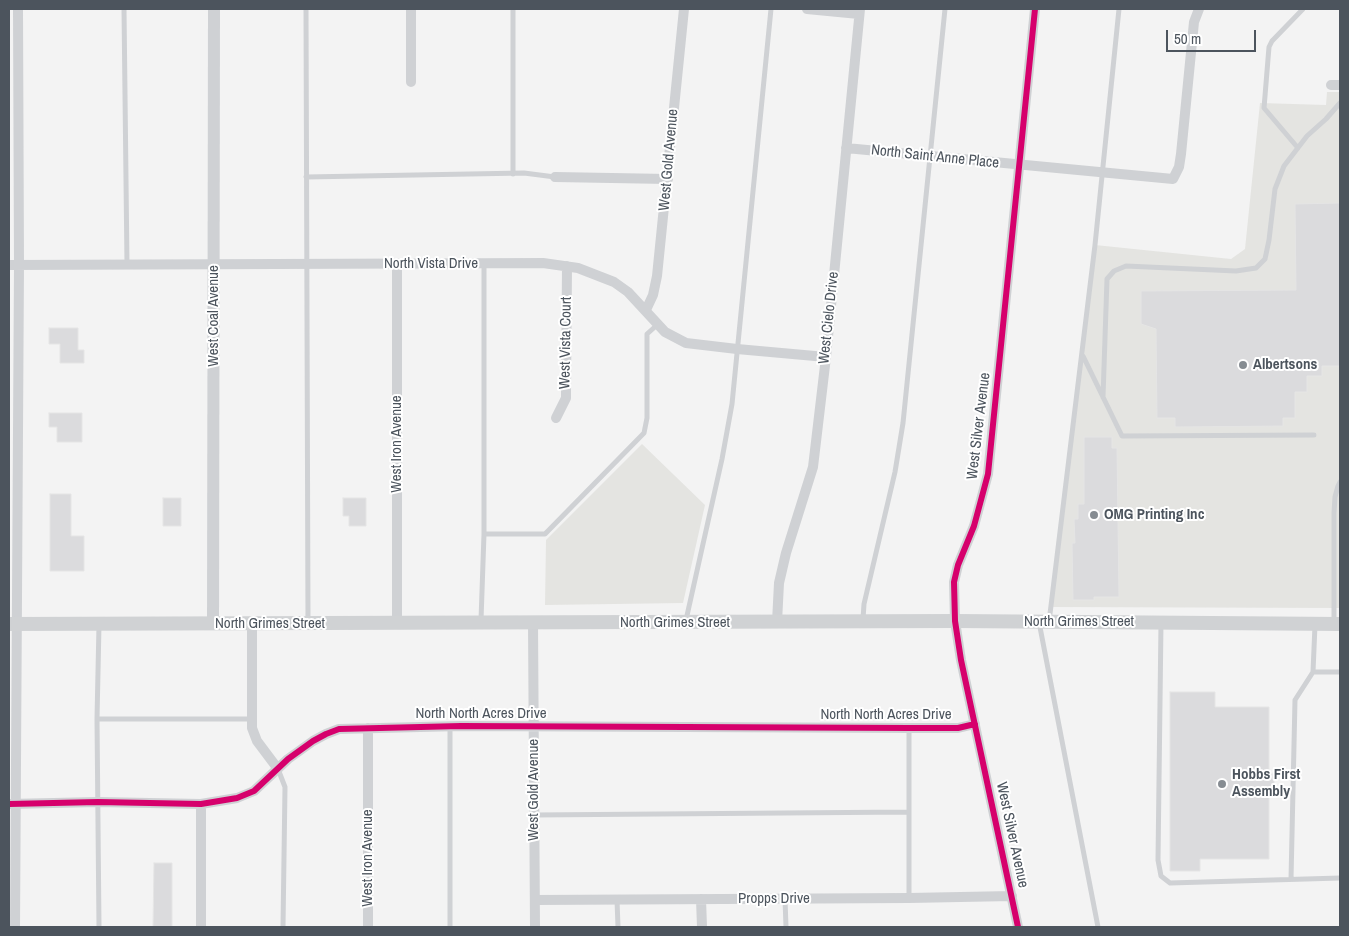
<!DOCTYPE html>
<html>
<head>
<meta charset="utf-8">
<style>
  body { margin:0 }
  #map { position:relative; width:1349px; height:936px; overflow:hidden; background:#f3f3f3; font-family:"Archivo Narrow",sans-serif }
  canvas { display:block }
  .frame { position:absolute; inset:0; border:10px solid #4c545d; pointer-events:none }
  .scale { position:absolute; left:1166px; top:30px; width:90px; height:22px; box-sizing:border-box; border:2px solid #4c545d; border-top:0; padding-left:6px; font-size:15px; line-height:18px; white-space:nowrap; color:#4c545d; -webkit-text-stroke:4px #fff; paint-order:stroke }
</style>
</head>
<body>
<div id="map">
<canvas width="1349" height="936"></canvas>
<div class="frame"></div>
<div class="scale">50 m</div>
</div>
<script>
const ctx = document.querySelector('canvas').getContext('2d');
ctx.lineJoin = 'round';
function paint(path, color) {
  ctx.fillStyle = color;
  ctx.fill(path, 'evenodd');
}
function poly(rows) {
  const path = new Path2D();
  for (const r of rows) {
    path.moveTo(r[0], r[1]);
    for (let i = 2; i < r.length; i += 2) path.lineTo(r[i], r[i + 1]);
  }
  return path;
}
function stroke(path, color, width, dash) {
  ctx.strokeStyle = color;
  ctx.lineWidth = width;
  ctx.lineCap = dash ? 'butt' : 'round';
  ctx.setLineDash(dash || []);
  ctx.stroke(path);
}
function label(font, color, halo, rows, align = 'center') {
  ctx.font = font + ' "Archivo Narrow",sans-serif';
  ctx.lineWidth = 4;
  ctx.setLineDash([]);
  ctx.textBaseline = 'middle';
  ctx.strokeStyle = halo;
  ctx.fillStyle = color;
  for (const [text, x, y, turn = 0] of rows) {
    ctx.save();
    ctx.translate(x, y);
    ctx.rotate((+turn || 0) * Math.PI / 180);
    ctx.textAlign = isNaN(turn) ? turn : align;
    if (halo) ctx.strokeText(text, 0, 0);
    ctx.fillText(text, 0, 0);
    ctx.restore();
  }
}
paint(poly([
  [1327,92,1340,92,1340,608,1051,607,1095,245,1231,259,1245,249,1260,103,1326,105],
  [642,444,705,505,683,603,545,605,546,540]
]), '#e4e4e1');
const building = poly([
  [1340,203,1340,366,1322,366,1322,376,1307,376,1307,392,1295,392,1295,418,1283,418,1283,426,1175,427,1175,418,1157,418,1156,329,1141,324,1141,291,1296,290,1295,204,1340,203],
  [49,328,78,328,78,350,84,350,84,363,60,363,60,344,49,344,49,328],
  [49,413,82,413,82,442,57,442,57,427,49,427,49,413],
  [1084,437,1112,437,1112,448,1117,448,1119,597,1094,597,1094,600,1073,600,1072,543,1075,543,1074,519,1078,519,1078,504,1084,504,1084,437],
  [50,494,71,494,71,536,84,536,84,571,50,571,50,494],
  [163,498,181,498,181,526,163,526,163,498],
  [343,498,366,498,366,526,349,526,349,516,343,516,343,498],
  [1170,692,1215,692,1215,707,1269,707,1269,773,1274,773,1274,796,1269,796,1269,859,1200,859,1200,871,1170,871,1170,692],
  [154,863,172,863,172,927,153,927,154,863]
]);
paint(building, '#dbdbdd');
stroke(building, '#e5e5e5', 1);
stroke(poly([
  [124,9,127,265],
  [306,9,308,623],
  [1298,148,1264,108,1269,47,1272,41,1303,9],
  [513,174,513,9],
  [306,177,524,173,555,177],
  [1083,356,1122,436,1314,435],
  [1103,397,1107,279,1114,271,1126,266,1236,271,1256,268,1265,259,1269,240,1275,189,1284,166,1307,136,1326,119,1340,103],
  [484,534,545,534,644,433,647,418,647,334,657,325],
  [863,619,864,604,895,472,903,423,945,9],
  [481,620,484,534,484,264],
  [686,620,722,459,732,404,771,9],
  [1039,622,1098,927],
  [1049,622,1095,245,1119,9],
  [1161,623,1158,860,1161,876,1170,883,1340,878],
  [1334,623,1334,513,1335,497,1338,486,1340,482],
  [1315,625,1313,672,1340,672],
  [97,719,252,719],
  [909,728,909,898],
  [278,769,285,787,283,927],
  [534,815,909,812],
  [1291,879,1295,700,1313,672],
  [785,899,786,927],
  [617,900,618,927],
  [99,927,97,719,99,625],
  [450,927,450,726]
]), '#cfd1d4', 5);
stroke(poly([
  [411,9,411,82],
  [807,9,859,14],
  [1331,85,1340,85],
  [846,148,1173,179,1179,167,1181,154,1194,22,1199,9],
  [555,177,668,179],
  [9,265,543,263,578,268,614,282,628,292,665,332,686,343,737,349,826,357],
  [646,310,653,295,657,276,684,9],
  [556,418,566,398,566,392,567,266],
  [777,622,779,583,786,553,813,467,826,357,860,9],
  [397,623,397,264],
  [533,623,535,927],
  [252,624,252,728,257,741,278,769],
  [368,728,368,927],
  [9,804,98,802,201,804,237,798,254,791,288,759,313,741,326,734,339,729,461,726,909,728,958,728,975,724],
  [701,899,702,927],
  [535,900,909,898,1012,896],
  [15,927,19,265,18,9],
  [201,927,201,804],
  [1018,927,961,660,955,621,954,582,958,565,974,526,988,474,1035,9]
]), '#cfd1d4', 10);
stroke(poly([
  [213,624,214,9]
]), '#cfd1d4', 12);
stroke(poly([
  [9,624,955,621,1340,624]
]), '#d0d2d4', 14);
stroke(poly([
  [9,804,98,802,201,804,237,798,254,791,288,759,313,741,326,734,339,729,461,726,909,728,958,728,975,724],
  [1018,927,961,660,955,621,954,582,958,565,974,526,988,474,1035,9]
]), '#d6006c', 6);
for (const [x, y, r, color] of [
  [1243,365,5,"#868c92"],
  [1094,515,5,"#868c92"],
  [1222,784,5,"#868c92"]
]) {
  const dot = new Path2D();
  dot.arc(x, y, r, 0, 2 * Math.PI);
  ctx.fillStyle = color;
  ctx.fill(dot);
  stroke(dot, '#fff', 2);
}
label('15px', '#4c545d', '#fff', [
  ["North Saint Anne Place",935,157,6],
  ["West Gold Avenue",669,160,-85],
  ["North Vista Drive",431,264],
  ["West Coal Avenue",214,316,-90],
  ["West Cielo Drive",829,318,-84],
  ["West Vista Court",566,343,-89],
  ["West Silver Avenue",979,426,-83],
  ["West Iron Avenue",397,444,-90],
  ["North Grimes Street",1079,622],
  ["North Grimes Street",675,623],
  ["North Grimes Street",270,624],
  ["North North Acres Drive",481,714],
  ["North North Acres Drive",886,715],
  ["West Gold Avenue",534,790,-90],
  ["West Silver Avenue",1012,835,78],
  ["West Iron Avenue",368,858,-90],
  ["Propps Drive",774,899]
]);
label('bold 15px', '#4c545d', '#fff', [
  ["Albertsons",1253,365],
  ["OMG Printing Inc",1104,515],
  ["Hobbs First",1232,775],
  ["Assembly",1232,792]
], 'left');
</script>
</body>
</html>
